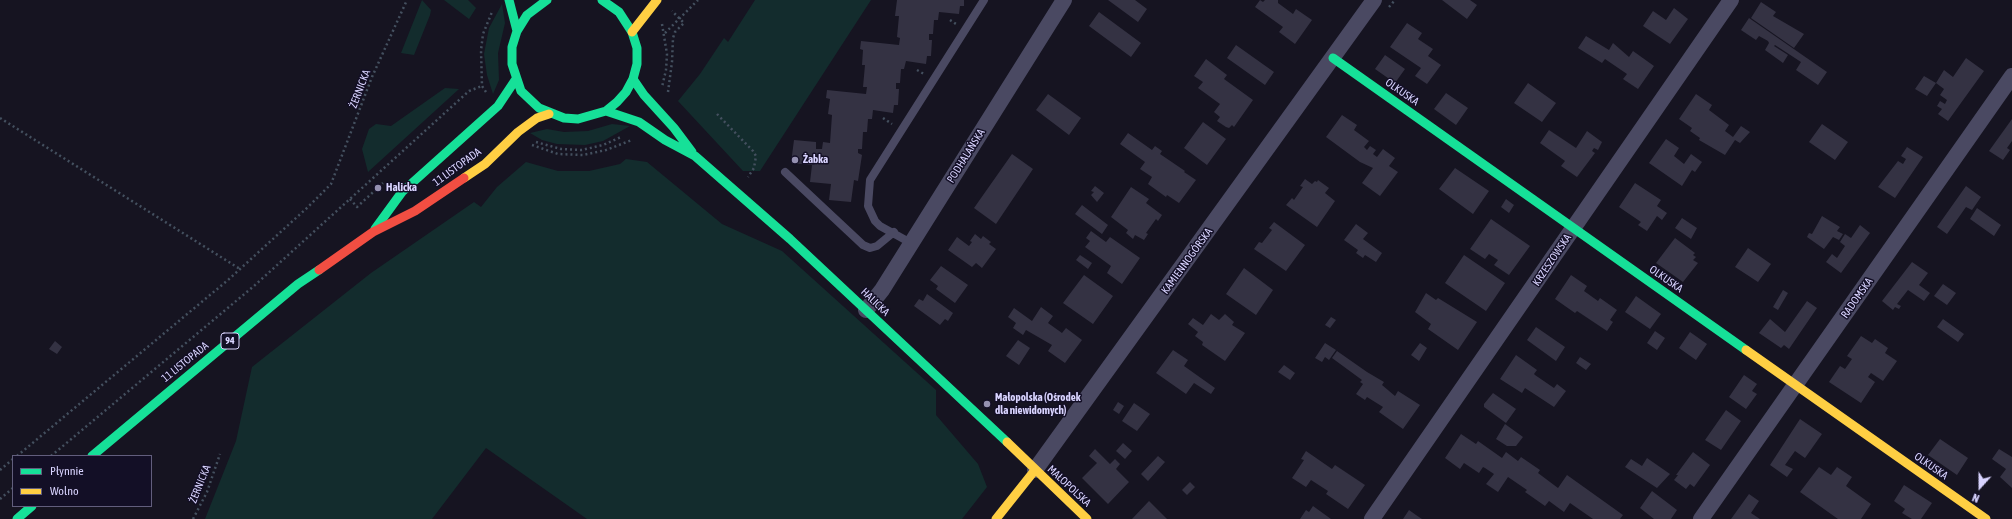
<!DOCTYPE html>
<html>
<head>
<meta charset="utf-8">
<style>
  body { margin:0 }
  #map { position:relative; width:2012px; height:519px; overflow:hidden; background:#161421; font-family:"Asap Condensed",sans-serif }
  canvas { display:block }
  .legend { position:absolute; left:12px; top:455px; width:140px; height:52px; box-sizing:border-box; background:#130f26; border:1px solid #625e7d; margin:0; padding:5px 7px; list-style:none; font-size:12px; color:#d9d4ff }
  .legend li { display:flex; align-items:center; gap:8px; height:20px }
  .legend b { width:20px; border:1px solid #625e7d }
  .north { position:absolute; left:1960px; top:467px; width:40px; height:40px; -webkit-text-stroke:3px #130f26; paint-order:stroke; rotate:201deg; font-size:11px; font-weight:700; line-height:16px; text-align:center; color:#d9d4ff }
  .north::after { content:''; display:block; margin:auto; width:14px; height:18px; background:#d9d4ff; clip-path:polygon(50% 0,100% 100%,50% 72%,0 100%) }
</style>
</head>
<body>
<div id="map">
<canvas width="2012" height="519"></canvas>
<ul class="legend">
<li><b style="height:5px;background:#16e098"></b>Płynnie</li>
<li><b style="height:5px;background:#ffcf43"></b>Wolno</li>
</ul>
<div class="north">N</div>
</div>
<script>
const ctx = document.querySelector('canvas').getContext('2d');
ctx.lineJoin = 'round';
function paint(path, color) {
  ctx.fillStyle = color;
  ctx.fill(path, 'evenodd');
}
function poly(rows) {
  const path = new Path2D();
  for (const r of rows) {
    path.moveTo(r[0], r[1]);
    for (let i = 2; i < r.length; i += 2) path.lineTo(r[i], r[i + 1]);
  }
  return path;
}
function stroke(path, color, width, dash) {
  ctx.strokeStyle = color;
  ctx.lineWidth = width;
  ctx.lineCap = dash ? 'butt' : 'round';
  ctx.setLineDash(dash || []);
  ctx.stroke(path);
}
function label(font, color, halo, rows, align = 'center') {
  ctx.font = font + ' "Asap Condensed",sans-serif';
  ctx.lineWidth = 3;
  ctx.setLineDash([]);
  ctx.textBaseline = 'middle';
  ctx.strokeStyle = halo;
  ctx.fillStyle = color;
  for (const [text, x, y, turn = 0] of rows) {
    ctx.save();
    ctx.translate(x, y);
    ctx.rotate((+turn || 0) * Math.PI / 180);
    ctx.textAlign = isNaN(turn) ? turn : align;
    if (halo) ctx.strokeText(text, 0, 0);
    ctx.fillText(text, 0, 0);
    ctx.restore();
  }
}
paint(poly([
  [422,0,431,10,430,15,414,55,401,53],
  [444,0,468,0,476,8,469,19],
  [755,0,871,0,760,171,743,171,678,101,700,74,724,38,728,42],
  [502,4,505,23,498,53,499,80,493,94,487,75,484,54,489,28],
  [445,88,459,89,368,172,362,149,369,129,376,124,391,126],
  [612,124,630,126,603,141,585,145,557,144,542,140,530,133,547,129,564,132,588,131],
  [626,159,647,162,722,224,782,251,936,390,936,415,978,464,987,487,962,519,587,519,486,448,432,519,205,519,236,441,252,367,371,273,474,202,481,207,497,187,526,162,558,171,589,171,620,164]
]), '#132c2d');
paint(poly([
  [897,0,964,0,964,6,960,6,959,14,939,12,938,20,934,20,933,34,929,34,929,40,932,40,931,56,927,56,926,64,906,61,904,69,901,69,900,83,896,83,896,89,899,89,898,105,894,105,893,113,873,110,872,119,868,119,867,132,863,132,862,149,858,149,858,153,862,155,858,181,854,180,851,202,829,200,831,184,810,182,812,165,791,163,794,140,816,142,816,149,822,149,823,142,830,143,832,115,828,114,830,99,826,98,827,90,866,94,867,87,863,87,865,65,862,65,863,50,860,49,861,41,899,45,900,38,897,37,899,16,895,16],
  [1108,0,1135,0,1147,9,1138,22],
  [1260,0,1263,2,1265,0,1278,0,1278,3,1293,14,1296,9,1312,20,1295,44,1279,32,1283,27,1255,7],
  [1442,0,1470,0,1477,5,1467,19],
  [1761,2,1776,12,1773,16,1804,34,1794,48,1751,18],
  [1674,8,1688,19,1670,44,1643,26,1653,11,1666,20],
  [1099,12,1141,43,1131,57,1089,26],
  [1749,18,1827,72,1818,85,1796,70,1801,62,1775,45,1774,46,1788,55,1783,63,1765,50,1769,43,1768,41,1759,36,1756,40,1741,30],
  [1407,23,1422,33,1418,39,1433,49,1428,56,1441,65,1427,84,1415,76,1421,68,1390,47],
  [1586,36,1609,50,1613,43,1629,57,1633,51,1654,66,1638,89,1623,79,1627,74,1605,59,1602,63,1578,48],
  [1236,45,1274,72,1265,85,1227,58],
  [1385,55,1405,69,1395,83,1375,69],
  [1966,58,1984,71,1948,121,1938,114,1942,109,1937,106,1940,101,1945,104,1947,100,1940,95,1944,89,1936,83,1944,70,1953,77],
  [1206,59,1227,75,1224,79,1253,100,1234,127,1232,125,1229,128,1226,127,1217,121,1220,117,1214,112,1220,104,1198,88,1203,82,1194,76],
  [1924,76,1936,83,1927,96,1915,89],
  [1528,83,1556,103,1542,122,1514,103],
  [1446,93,1468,108,1456,125,1434,109],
  [1048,94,1081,118,1069,135,1036,110],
  [1696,94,1712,105,1709,110,1729,125,1725,131,1733,137,1741,126,1750,132,1740,143,1735,140,1725,155,1699,140,1700,138,1690,131,1692,128,1679,119],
  [1342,115,1357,125,1354,130,1369,141,1364,147,1367,150,1370,146,1376,150,1373,154,1377,157,1383,149,1395,158,1389,166,1398,172,1380,196,1362,183,1373,168,1360,162,1326,137],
  [2012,119,2012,141,2007,148,2010,150,2003,160,1989,151],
  [1203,122,1226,139,1207,165,1184,148],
  [1822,124,1848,142,1835,160,1809,142],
  [1549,130,1576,148,1587,131,1602,142,1598,150,1594,148,1592,151,1595,153,1577,177,1561,166,1565,161,1540,143],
  [1128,133,1152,150,1155,146,1162,151,1160,154,1185,171,1184,172,1196,180,1179,203,1167,195,1166,197,1148,184,1152,177,1140,169,1145,162,1120,144],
  [1666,139,1679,148,1674,156,1684,164,1691,154,1702,162,1695,172,1692,170,1682,186,1649,163],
  [1907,147,1923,157,1895,198,1878,187,1898,161,1903,164,1906,159,1901,156],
  [1012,154,1033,169,996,224,974,208],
  [1455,168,1489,191,1473,214,1439,189],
  [1305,179,1312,184,1315,181,1317,182,1318,180,1329,188,1325,193,1335,201,1317,227,1286,205,1292,198,1294,200,1303,187,1300,186],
  [1635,183,1661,200,1657,206,1667,213,1662,220,1657,216,1647,231,1638,225,1641,222,1619,207],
  [1095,186,1104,193,1097,202,1091,195,1094,192,1091,191],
  [1966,186,1981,197,1972,210,1966,207,1947,234,1937,227],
  [1131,187,1149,199,1146,203,1162,215,1158,221,1156,219,1146,233,1148,234,1144,240,1135,235,1133,239,1126,233,1128,230,1111,217],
  [1506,199,1514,205,1509,213,1501,207],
  [1082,205,1108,225,1102,234,1075,214],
  [1977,208,2001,225,1994,236,1970,219],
  [1822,216,1840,227,1837,231,1843,234,1839,240,1833,237,1824,249,1807,237,1809,233,1812,234],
  [1682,218,1697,228,1691,239,1675,228],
  [1491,219,1530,246,1509,275,1494,265,1498,260,1489,254,1485,259,1470,249],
  [1274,222,1305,245,1286,271,1254,249,1259,242,1262,243,1272,230,1269,228],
  [1356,224,1368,233,1363,239,1382,253,1376,262,1365,255,1363,258,1356,253,1358,250,1344,240],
  [1860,225,1870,233,1841,273,1826,262,1832,254,1837,258,1845,246,1840,242,1845,234,1851,238],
  [1091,231,1106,242,1110,237,1140,258,1122,284,1107,273,1111,266,1085,247,1090,241,1086,238],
  [975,234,981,239,983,236,991,242,989,244,996,249,982,268,976,263,972,267,948,250,957,237,969,246,972,242,970,241],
  [1675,238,1695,253,1693,255,1696,257,1693,260,1698,263,1683,282,1656,263],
  [1748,248,1771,264,1758,282,1735,267],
  [1080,255,1092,263,1088,269,1076,260],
  [1464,255,1505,283,1486,311,1445,283],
  [1912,262,1928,273,1919,285,1930,293,1924,301,1908,290,1897,304,1901,306,1899,309,1895,307,1893,310,1882,301],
  [941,266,968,285,955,303,936,289,938,286,930,280],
  [1244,268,1273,290,1256,315,1226,294],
  [1084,275,1113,296,1093,324,1063,303],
  [1571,275,1587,286,1584,291,1598,301,1600,298,1617,310,1610,320,1613,322,1607,331,1577,311,1575,313,1555,299],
  [1943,284,1956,293,1947,305,1934,296],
  [1783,290,1788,293,1778,310,1773,307],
  [1426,293,1436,300,1438,298,1477,322,1458,350,1428,329,1431,324,1415,312],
  [927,294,953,313,948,321,945,319,940,325,914,306,919,299,923,301],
  [1636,296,1661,314,1650,329,1625,312],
  [1807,301,1817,308,1789,349,1784,345,1781,348,1759,333,1770,319,1785,332],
  [1041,307,1053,316,1048,323,1062,333,1066,328,1082,340,1065,363,1048,351,1052,345,1026,330,1023,335,1013,328,1016,323,1008,317,1014,308,1032,321],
  [1211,314,1219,320,1225,314,1234,322,1232,325,1245,333,1225,361,1202,345,1203,342,1195,336,1198,332,1188,324,1193,318,1203,325],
  [1331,317,1336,320,1330,328,1325,325],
  [1943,319,1964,334,1958,342,1937,327],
  [1536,327,1565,347,1556,361,1527,340],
  [1655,331,1665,338,1657,350,1647,343],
  [1690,332,1707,344,1696,360,1679,348],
  [1861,336,1872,343,1875,339,1888,348,1885,353,1897,361,1883,381,1871,373,1868,377,1875,382,1861,403,1829,382,1840,366,1845,369,1852,359,1847,356],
  [1018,340,1030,348,1019,365,1006,356],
  [55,341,62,347,57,354,49,349],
  [1325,343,1336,350,1329,360,1325,357,1322,362,1315,358],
  [1420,343,1427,348,1419,361,1411,355],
  [1173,350,1188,360,1184,366,1215,388,1211,394,1194,383,1186,394,1156,373],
  [1337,351,1367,372,1384,382,1382,385,1395,396,1398,391,1420,405,1403,429,1379,412,1383,407,1367,397,1365,400,1356,394,1363,384,1360,382,1362,380,1332,358],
  [1516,355,1537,370,1534,374,1535,375,1554,388,1557,384,1566,391,1554,407,1525,388,1522,393,1500,379],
  [1580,357,1591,364,1586,370,1576,363],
  [1284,365,1295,373,1290,380,1278,372],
  [1744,375,1757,384,1752,391,1757,394,1746,409,1729,397],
  [1493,393,1516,409,1506,423,1484,407,1484,404],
  [1118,402,1124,406,1119,414,1113,410],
  [1134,403,1150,414,1137,431,1122,421],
  [1726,410,1741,421,1721,450,1705,440],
  [1800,419,1822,434,1805,458,1795,451,1785,465,1793,469,1787,477,1770,465],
  [1505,424,1523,437,1516,446,1507,446,1496,439],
  [1461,434,1476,444,1478,441,1502,458,1506,452,1518,461,1521,457,1540,470,1538,473,1558,488,1567,475,1623,515,1620,519,1593,519,1570,503,1564,512,1549,501,1545,506,1525,492,1527,490,1508,477,1498,492,1486,484,1494,474,1485,468,1483,467,1479,473,1464,463,1460,469,1445,458],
  [1940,439,1968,458,1957,475,1928,455],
  [1123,443,1132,451,1125,459,1116,451],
  [1095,449,1110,464,1115,459,1120,464,1116,469,1129,482,1108,504,1082,478,1097,463,1089,456],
  [1999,449,2012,457,2012,488,2000,477,2006,469,1992,459],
  [1306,451,1332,469,1335,465,1365,485,1348,509,1326,494,1328,491,1311,480,1306,487,1292,478,1304,460,1301,459],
  [1693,452,1710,465,1694,487,1690,484,1686,489,1674,480,1678,475,1676,475],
  [1158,456,1165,462,1148,481,1141,474],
  [1647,458,1670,474,1657,488,1625,467,1631,459,1642,466],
  [1819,467,1831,475,1837,467,1852,477,1846,486,1871,504,1861,519,1838,519,1800,492],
  [1190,482,1195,487,1187,495,1182,490],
  [1904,485,1932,503,1921,519,1912,519,1902,513,1905,509,1894,501],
  [1652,491,1677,510,1671,519,1654,519,1640,508],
  [1749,494,1759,501,1751,513,1760,519,1731,519],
  [1149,501,1167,519,1132,519],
  [1313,506,1331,519,1300,519,1306,510,1309,512],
  [1409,510,1416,515,1422,519,1403,519]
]), '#343243');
stroke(poly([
  [1389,7,1395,0],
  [950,20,956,24],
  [662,24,667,54,666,70,662,87],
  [665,33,698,0],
  [917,70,924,74],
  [486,92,482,86,481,50,483,34,492,12],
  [668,92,672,62,673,38,675,32,684,23,672,11],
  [717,114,753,151,756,156,754,168,748,177],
  [0,118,240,269],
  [883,118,892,124],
  [536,142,561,149,582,150,603,145,621,137],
  [532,145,558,154,583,155,606,150,632,140],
  [350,199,357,207,383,183],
  [17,456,228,280,308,207,331,184,372,77,407,0],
  [51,456,254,286,469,91,482,86],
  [0,470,13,459],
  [0,499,13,488],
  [193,519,207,492,220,454]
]), '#44505f', 2.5, [2, 3]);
stroke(poly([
  [785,172,863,245,870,248,877,246,894,232],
  [911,243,880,226,875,221,868,206,870,180,984,0]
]), '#4a4962', 8);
stroke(poly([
  [866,310,882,290,1064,0],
  [1035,470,1374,0],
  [1372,519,1731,0],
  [1701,519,2012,76]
]), '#4a4962', 16);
stroke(poly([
  [509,0,517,31],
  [547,0,527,15,517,31,512,47,512,64,521,91,539,108,564,118,578,119,606,111,617,102,626,92,633,79,637,64,637,48,632,32,619,12,602,0],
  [1333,58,1746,350],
  [633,79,644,95,674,128,692,152],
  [606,111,639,122,665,140,695,156,790,239,1007,442],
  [375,229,402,192,498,106,516,79],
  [92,456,298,284,319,270],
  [17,519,32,506]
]), '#16e098', 9);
stroke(poly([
  [632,32,657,0],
  [464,178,485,164,518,132,537,118,549,114],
  [1746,350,1986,519],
  [1007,442,1087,519],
  [996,519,1035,470]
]), '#ffcf43', 9);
stroke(poly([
  [319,270,373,232,415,211,464,178]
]), '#f24e42', 9);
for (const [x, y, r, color] of [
  [795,160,4,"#9591b1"],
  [378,188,4,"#9591b1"],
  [987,404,4,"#9591b1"]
]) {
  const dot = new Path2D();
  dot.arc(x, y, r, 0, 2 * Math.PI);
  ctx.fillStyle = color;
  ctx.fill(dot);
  stroke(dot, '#130f26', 1.5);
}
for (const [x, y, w] of [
  [230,341,18]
]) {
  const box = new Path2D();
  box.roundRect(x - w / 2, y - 8, w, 16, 3);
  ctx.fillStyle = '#130f26';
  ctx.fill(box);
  stroke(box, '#d9d4ff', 1);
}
label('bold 10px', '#d9d4ff', null, [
  ["94",230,341]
]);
label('11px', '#d9d4ff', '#130f26', [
  ["ŻERNICKA",360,89,-69],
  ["OLKUSKA",1402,92,35],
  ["PODHALAŃSKA",966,156,-58],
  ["11 LISTOPADA",457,167,-36],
  ["KRZESZOWSKA",1552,260,-56],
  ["KAMIENNOGÓRSKA",1187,261,-54],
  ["OLKUSKA",1666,279,35],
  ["RADOMSKA",1857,298,-55],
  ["HALICKA",875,302,44],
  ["11 LISTOPADA",185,362,-39],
  ["OLKUSKA",1931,466,35],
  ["ŻERNICKA",200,484,-68],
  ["MAŁOPOLSKA",1069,486,43]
]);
label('bold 11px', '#d9d4ff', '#130f26', [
  ["Żabka",803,160],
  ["Halicka",386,188],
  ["Małopolska (Ośrodek",995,398],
  ["dla niewidomych)",995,411]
], 'left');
</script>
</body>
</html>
